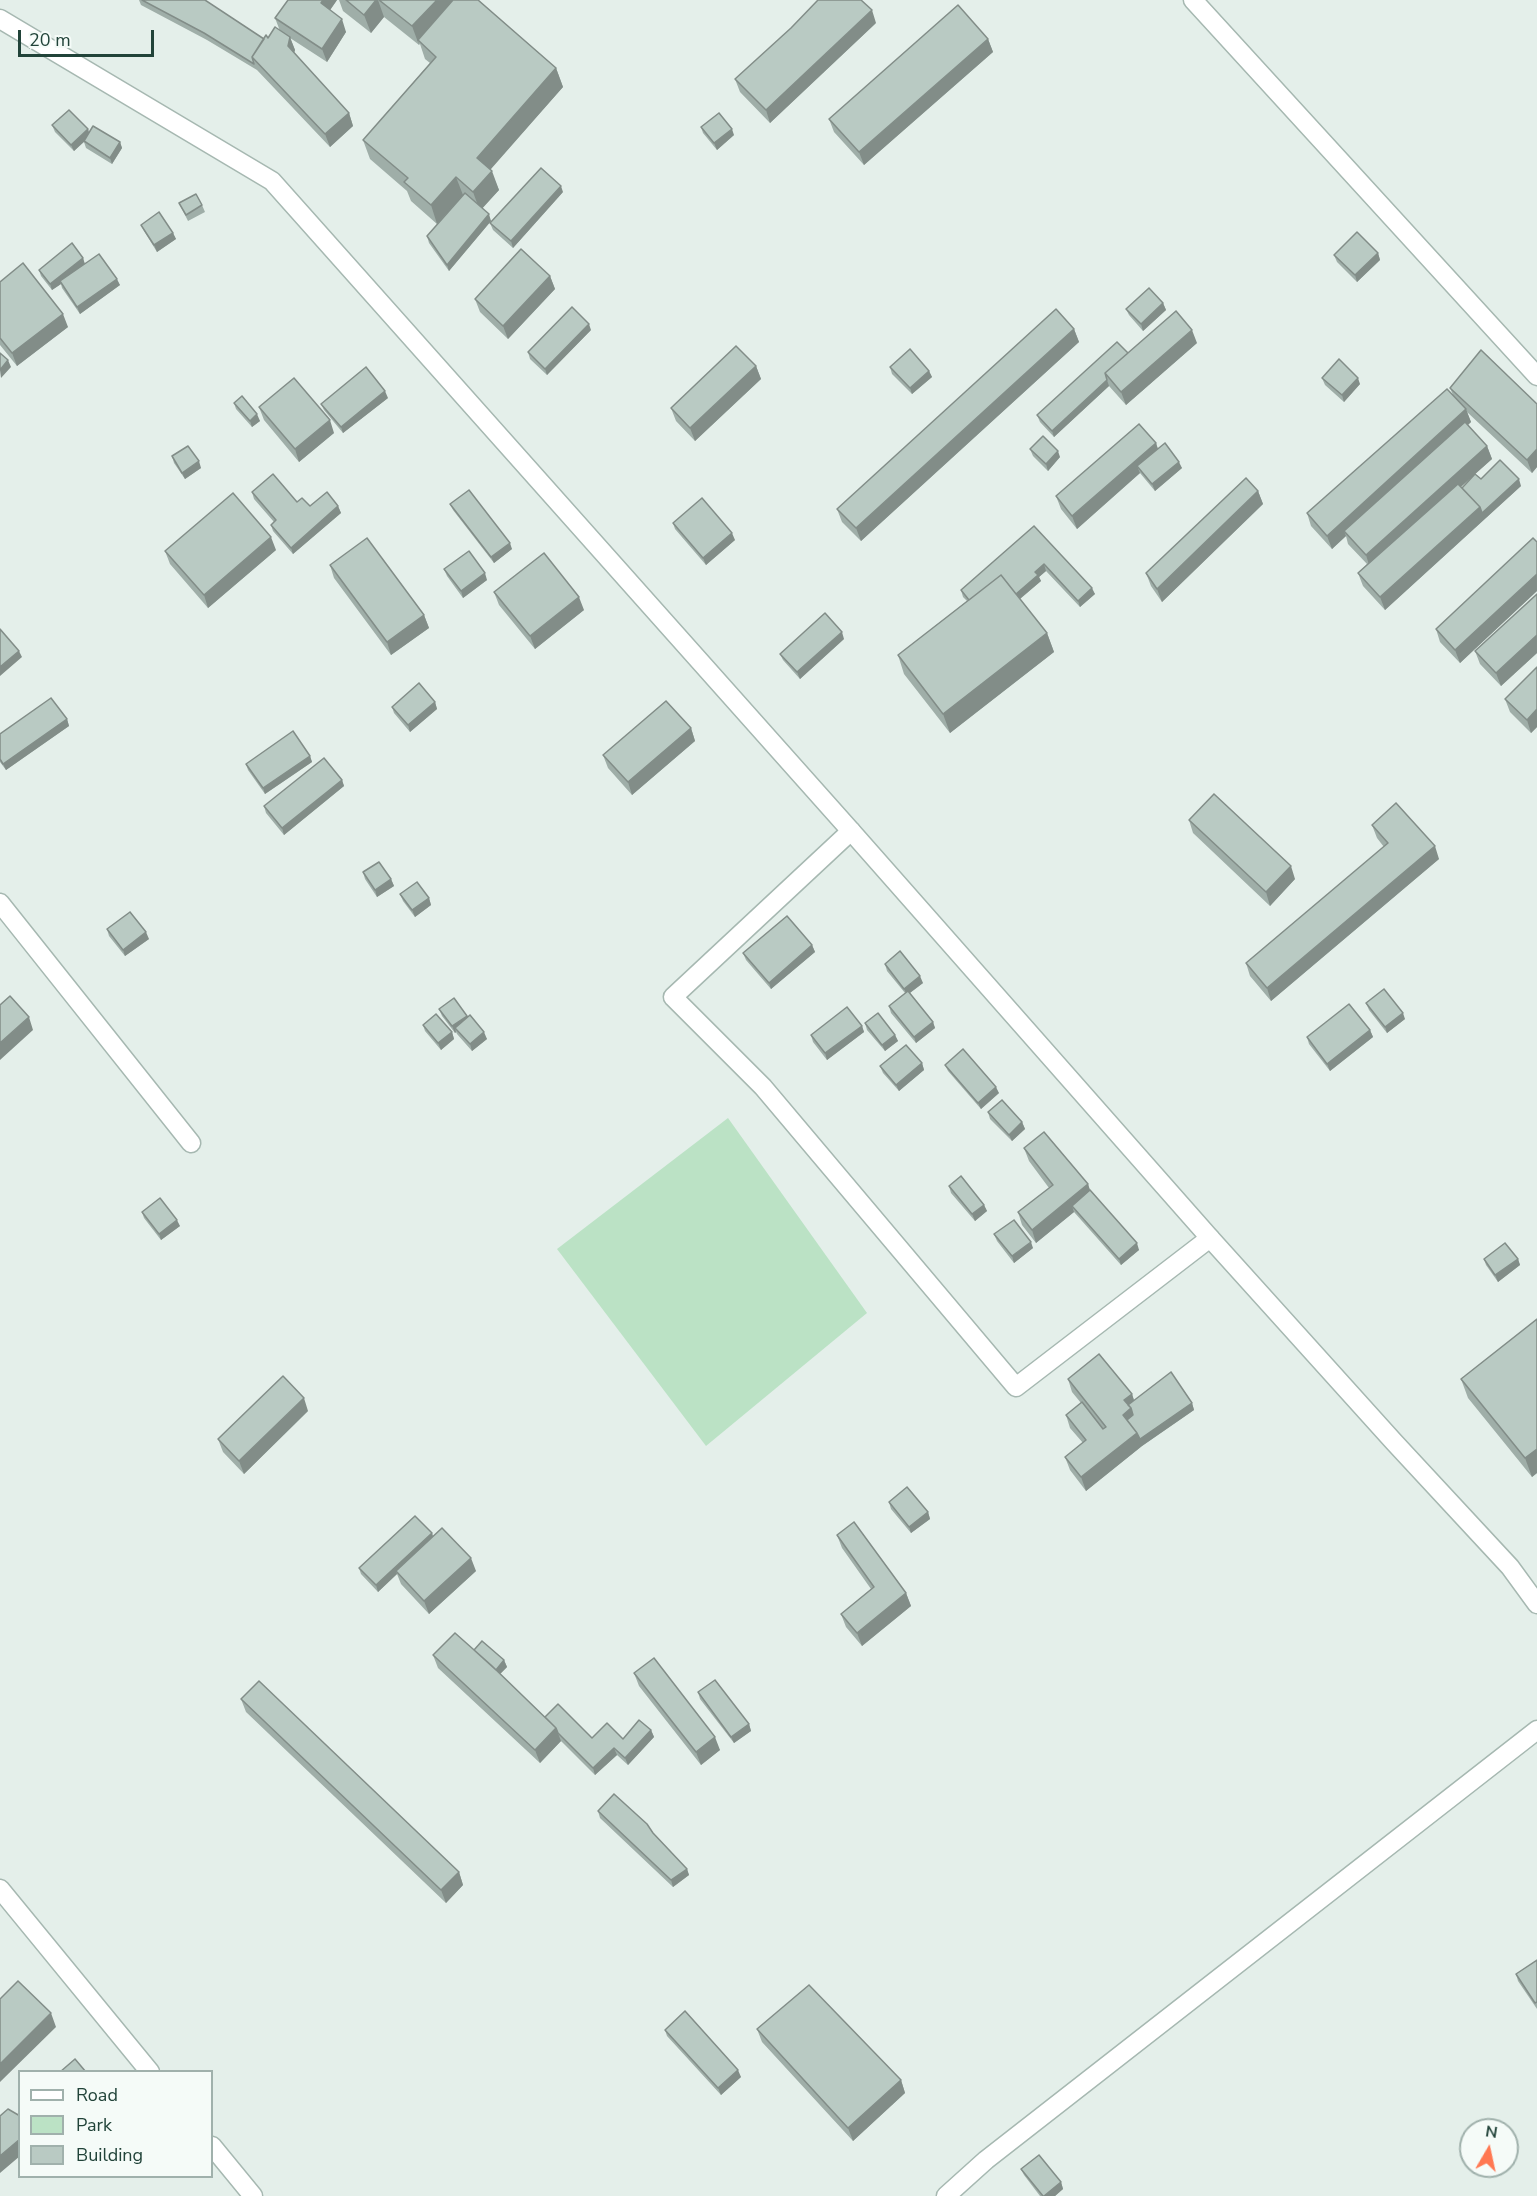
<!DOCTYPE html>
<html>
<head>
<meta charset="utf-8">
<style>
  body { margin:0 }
  #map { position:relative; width:1537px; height:2196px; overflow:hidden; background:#e4efea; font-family:"Nunito Sans",sans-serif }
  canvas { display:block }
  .legend { position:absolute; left:18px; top:2070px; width:195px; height:108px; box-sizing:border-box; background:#f5fbf8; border:2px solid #a0b1ac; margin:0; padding:8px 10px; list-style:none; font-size:18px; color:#214339 }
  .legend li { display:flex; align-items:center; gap:12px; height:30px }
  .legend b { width:30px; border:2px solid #a0b1ac }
  .north { position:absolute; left:1459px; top:2118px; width:60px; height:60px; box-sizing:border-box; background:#f5fbf8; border:2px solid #a0b1ac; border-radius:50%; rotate:9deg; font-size:16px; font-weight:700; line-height:24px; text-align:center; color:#214339 }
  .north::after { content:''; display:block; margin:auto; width:21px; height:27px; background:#ff7852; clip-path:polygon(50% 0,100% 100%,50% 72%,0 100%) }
  .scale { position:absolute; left:18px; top:30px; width:136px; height:27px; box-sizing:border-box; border:3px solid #214339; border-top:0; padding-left:8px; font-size:18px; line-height:21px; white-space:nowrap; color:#214339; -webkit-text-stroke:4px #f5fbf8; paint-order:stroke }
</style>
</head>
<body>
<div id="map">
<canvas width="1537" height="2196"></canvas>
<ul class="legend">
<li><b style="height:8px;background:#fff"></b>Road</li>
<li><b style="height:16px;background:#bbe2c5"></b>Park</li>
<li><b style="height:16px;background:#b9cac3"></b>Building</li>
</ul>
<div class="north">N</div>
<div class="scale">20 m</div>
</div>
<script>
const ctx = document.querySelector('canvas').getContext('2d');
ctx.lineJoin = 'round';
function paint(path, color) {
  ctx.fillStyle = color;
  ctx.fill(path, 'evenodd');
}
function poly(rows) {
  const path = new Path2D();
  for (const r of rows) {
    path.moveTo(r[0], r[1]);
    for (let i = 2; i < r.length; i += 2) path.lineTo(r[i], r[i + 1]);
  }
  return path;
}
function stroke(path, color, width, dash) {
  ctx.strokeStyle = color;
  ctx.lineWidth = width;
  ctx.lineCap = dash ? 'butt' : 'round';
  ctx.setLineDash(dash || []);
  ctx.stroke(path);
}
paint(poly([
  [728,1118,867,1313,706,1446,557,1249]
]), '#bbe2c5');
const service = poly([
  [851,831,673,997,763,1087,1016,1387,1210,1238]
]);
const minor = poly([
  [1193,0,1537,376],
  [0,19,272,181,851,831,1210,1238,1394,1442,1510,1567,1537,1604],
  [0,903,191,1143],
  [0,1889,150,2072],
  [212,2146,253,2196],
  [946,2196,986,2160,1537,1730]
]);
stroke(service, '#a6b8b1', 21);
stroke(minor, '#a6b8b1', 21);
stroke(service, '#fff', 18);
stroke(minor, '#fff', 18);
paint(poly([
  [139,0,205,0,264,39,268,38,280,31,275,18,337,0,330,10,346,32,327,62,290,38,295,50,294,53,349,113,353,126,330,147,257,70,207,40,141,5],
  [339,0,478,0,556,68,563,87,490,169,499,190,482,208,491,221,449,271,429,243,427,236,463,196,437,224,411,201,407,191,370,159,363,140,430,63,425,59,420,44,419,45,384,17,371,33,343,11],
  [876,23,770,123,740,92,735,79],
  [988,39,993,52,864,165,834,132,829,119],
  [52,125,88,129,89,133,120,142,122,148,112,164,86,148,84,142,74,151,55,132],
  [701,127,734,135,717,150,703,133],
  [563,192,513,248,493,230,490,223],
  [179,203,202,205,205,212,188,221],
  [141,225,173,233,176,239,157,252,144,231],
  [1378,253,1380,260,1357,282,1337,262,1334,255],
  [83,258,85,264,120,285,80,314,62,288,61,284,52,290,41,276,39,270],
  [550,276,555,289,508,339,480,312,475,299],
  [0,282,68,327,17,366,0,345],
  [1163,303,1166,310,1143,331,1129,315,1126,309],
  [1074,329,1079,342,861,541,842,522,837,509],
  [591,330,547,375,530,359,528,352],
  [1197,343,1126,405,1109,386,1054,437,1040,422,1037,415,1128,353],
  [756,366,761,379,695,441,676,421,671,408],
  [890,367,929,371,932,377,912,394,892,374],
  [1322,378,1360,384,1344,402,1325,385],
  [1450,388,1537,404,1537,467,1532,473,1467,412,1471,422,1468,425,1487,446,1492,459,1475,474,1481,479,1521,486,1385,610,1363,586,1358,573,1367,564,1348,544,1346,536,1332,549,1311,526,1307,513,1453,395],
  [1473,476,1462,488,1461,487],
  [388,398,343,433,324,410,321,404],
  [234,403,260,421,252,427,236,409],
  [259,407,334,433,299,462,264,420],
  [1156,443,1158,449,1182,468,1155,491,1140,473,1077,529,1061,509,1056,496],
  [1030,449,1060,457,1048,471,1033,456],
  [172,456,201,468,185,479,174,463],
  [1258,491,1263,504,1162,602,1151,586,1146,573],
  [252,492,297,502,310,506,338,506,341,513,293,554,273,531,271,525,274,522,254,499],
  [450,504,512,549,494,563,453,510],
  [673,523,735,540,706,565,675,529],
  [1034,526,1095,594,1080,607,1046,571,1039,577,1041,581,1020,599,1047,633,1054,652,950,733,904,674,898,655,967,601,963,597,961,590],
  [1537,542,1537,591,1460,663,1440,642,1436,629],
  [276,550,208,608,170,564,165,551],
  [330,565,424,615,429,628,391,655,334,578],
  [444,569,487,580,463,598,447,576],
  [494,592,584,610,535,649,499,605],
  [1537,594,1537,653,1501,686,1480,664,1475,651],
  [844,639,800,679,783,660,780,654],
  [1537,667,1537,727,1531,733,1510,712,1505,699],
  [435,702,437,709,410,732,394,713,392,707],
  [67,719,69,726,6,770,0,762,0,734],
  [691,728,695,741,632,795,608,768,603,755],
  [310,756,312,762,265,794,248,770,246,764],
  [342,780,344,786,284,835,266,813,264,806],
  [1189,820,1295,879,1270,906,1193,833],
  [1372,825,1439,859,1271,1001,1250,976,1246,963,1384,847,1377,838],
  [363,872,391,879,394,886,377,897,365,879],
  [400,894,429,898,431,905,415,917,403,901],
  [107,929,149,939,125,956,109,936],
  [812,945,815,952,771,989,746,960,743,953],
  [885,964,923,983,910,993,933,1022,935,1028,916,1043,891,1013,889,1006,905,993,887,971],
  [1366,1003,1405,1019,1387,1033,1369,1010],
  [439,1009,467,1017,487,1039,472,1051,457,1034,456,1032,455,1033,442,1016],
  [865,1023,895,1035,898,1041,885,1051,867,1030],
  [423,1025,452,1032,454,1039,441,1050,425,1031],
  [862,1026,864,1032,827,1060,813,1042,811,1035],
  [1370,1030,1373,1037,1330,1071,1309,1044,1307,1037],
  [922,1063,924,1070,899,1091,883,1073,880,1066],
  [945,1065,999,1093,981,1109,948,1071],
  [988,1112,1022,1122,1025,1129,1012,1141,990,1119],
  [1024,1148,1088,1184,1090,1190,1139,1250,1121,1265,1074,1212,1036,1243,1022,1225,1018,1212,1049,1188,1029,1161],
  [949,1186,984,1205,987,1211,975,1221,951,1193],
  [142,1212,180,1226,161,1240,144,1218],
  [994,1234,1033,1248,1014,1263,997,1241],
  [1484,1259,1518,1259,1520,1265,1498,1282,1486,1265],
  [1537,1319,1537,1473,1532,1477,1468,1398,1461,1379],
  [1068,1379,1132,1394,1134,1400,1192,1403,1194,1410,1142,1446,1086,1491,1070,1470,1065,1457,1083,1443,1070,1428,1066,1415,1081,1403,1072,1392],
  [308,1411,244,1474,223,1452,218,1439],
  [889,1502,928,1512,930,1519,911,1533,891,1509],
  [432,1533,433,1537,476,1571,429,1614,401,1584,397,1574,378,1592,361,1574,359,1568],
  [837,1535,906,1593,911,1606,862,1646,846,1627,841,1614,871,1589,842,1548],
  [474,1650,504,1660,507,1667,500,1674,545,1717,592,1738,623,1739,651,1730,654,1737,628,1765,617,1755,595,1775,560,1740,561,1741,540,1763,438,1668,433,1655],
  [634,1673,720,1750,701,1765,639,1686],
  [698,1692,749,1724,751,1731,734,1743,700,1699],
  [241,1699,459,1872,463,1885,446,1903,246,1712],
  [598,1811,653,1833,687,1869,689,1875,673,1887,600,1818],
  [1537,1960,1537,2009,1518,1981,1516,1974],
  [757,2029,901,2080,905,2093,853,2141,762,2042],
  [665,2030,741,2077,721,2095,667,2036],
  [1021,2169,1061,2182,1063,2189,1055,2196,1040,2196,1024,2175]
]), '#9faea8');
paint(poly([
  [323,0,337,0,326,16,321,3],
  [376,0,378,0,384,17,371,33,364,15],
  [437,0,462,0,418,40,419,45,412,26],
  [872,10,876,23,770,123,766,110],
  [342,19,346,32,327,62,322,49],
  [290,37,295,50,292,59,288,46],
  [988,39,993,52,864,165,859,152],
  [556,68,563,87,484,177,477,158],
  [349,113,353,126,330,147,325,134],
  [88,129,90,136,74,151,71,145],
  [732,129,734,135,717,150,714,143],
  [120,142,122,148,112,164,110,158],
  [492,171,499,190,480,211,473,192],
  [456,177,463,195,437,224,431,205],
  [561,186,563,192,513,248,511,241],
  [489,214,491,221,449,271,447,265],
  [173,233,176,239,157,252,154,245],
  [1378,253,1380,260,1357,282,1355,275],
  [83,258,85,265,60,281,61,284,52,290,50,284],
  [550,276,555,289,508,339,503,326],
  [117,279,120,285,80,314,77,307],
  [1163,303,1166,310,1143,331,1141,324],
  [63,314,68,327,17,366,12,353],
  [589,324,591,330,547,375,545,369],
  [1074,329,1079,342,861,541,856,528],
  [1192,330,1197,343,1126,405,1121,392],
  [8,360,11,367,1,378,0,370],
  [756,366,761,379,695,441,690,428],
  [929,371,932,377,912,394,910,388],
  [1358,378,1360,384,1344,402,1342,395],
  [1107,380,1109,386,1054,437,1052,431],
  [385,391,388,398,343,433,341,427],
  [1466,409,1471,422,1347,535,1344,531,1346,536,1332,549,1327,536],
  [257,414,260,421,252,427,250,421],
  [330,420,334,433,299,462,295,449],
  [1156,443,1160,456,1137,466,1140,473,1077,529,1072,516],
  [1487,446,1492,459,1370,568,1366,555],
  [1537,449,1537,467,1532,473,1527,460],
  [1058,451,1060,457,1048,471,1046,464],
  [199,461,201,468,185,479,182,473],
  [1179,462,1182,468,1155,491,1152,484],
  [1519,479,1521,486,1385,610,1380,597,1480,507],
  [1258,491,1263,504,1162,602,1157,589],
  [338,506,341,513,293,554,291,548],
  [732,533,735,540,706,565,703,558],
  [271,537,276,550,208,608,204,595],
  [510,543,512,549,494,563,491,557],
  [1044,564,1046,571,1039,577,1041,581,1015,603,1013,596,1035,572],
  [485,573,487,580,463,598,461,591],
  [1537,574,1537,591,1460,663,1455,650],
  [1092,588,1095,594,1080,607,1078,601],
  [579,597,584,610,535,649,530,636],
  [424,615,429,628,391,655,387,642],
  [842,632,844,639,800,679,797,672],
  [1047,633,1054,652,950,733,943,714],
  [1537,635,1537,653,1501,686,1496,673],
  [19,651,22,657,0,676,0,667],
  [435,702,437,709,410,732,408,725],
  [1537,709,1537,727,1531,733,1527,720],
  [67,719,69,726,6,770,3,764],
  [691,728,695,741,632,795,628,782],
  [310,756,312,762,265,794,263,788],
  [342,780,344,786,284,835,282,828],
  [1435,846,1439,859,1271,1001,1267,988],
  [1291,866,1295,879,1270,906,1266,892],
  [391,879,394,886,377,897,375,890],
  [429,898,431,905,415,917,412,910],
  [146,932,149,939,125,956,123,950],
  [812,945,815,952,771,989,769,983],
  [920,976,923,983,907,995,904,989],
  [1403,1013,1405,1019,1387,1033,1385,1027],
  [467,1016,470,1022,455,1028,456,1032,455,1033,452,1026],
  [29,1017,33,1030,0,1060,0,1043],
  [933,1022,935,1028,916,1043,914,1037],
  [862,1026,864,1032,827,1060,825,1053],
  [1370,1030,1373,1037,1330,1071,1327,1064],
  [452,1032,454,1039,441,1050,438,1043],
  [484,1032,487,1039,472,1051,470,1044],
  [895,1035,898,1041,885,1051,882,1045],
  [922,1063,924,1070,899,1091,896,1085],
  [996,1087,999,1093,981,1109,978,1103],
  [1022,1122,1025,1129,1012,1141,1009,1135],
  [1088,1184,1092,1197,1072,1206,1074,1212,1036,1243,1032,1230],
  [984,1205,987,1211,975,1221,972,1214],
  [177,1220,180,1226,161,1240,159,1234],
  [1031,1242,1033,1248,1014,1263,1012,1256],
  [1137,1243,1139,1250,1121,1265,1119,1259],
  [1518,1259,1520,1265,1498,1282,1495,1275],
  [1132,1394,1136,1407,1136,1421,1126,1421,1123,1415,1124,1400],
  [304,1398,308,1411,244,1474,239,1461],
  [1192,1403,1194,1410,1142,1446,1086,1491,1081,1477,1137,1433],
  [1537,1449,1537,1473,1532,1477,1525,1458],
  [928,1512,930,1519,911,1533,909,1527],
  [432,1533,434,1540,396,1571,397,1574,378,1592,376,1585],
  [471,1558,476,1571,429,1614,424,1601],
  [906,1593,911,1606,862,1646,857,1633],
  [504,1660,507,1667,496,1678,494,1672],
  [749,1724,751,1731,734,1743,731,1737],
  [556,1728,561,1741,540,1763,535,1750],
  [651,1730,654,1737,628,1765,625,1758],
  [715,1737,720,1750,701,1765,696,1752],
  [614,1748,617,1755,595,1775,593,1768],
  [687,1869,689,1875,673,1887,671,1880],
  [459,1872,463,1885,446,1903,441,1890],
  [51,2013,56,2027,0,2082,0,2064],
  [738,2070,741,2077,721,2095,718,2088],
  [901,2080,905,2093,853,2141,848,2128],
  [20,2139,20,2156,0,2173,0,2156],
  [1061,2182,1063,2189,1055,2196,1044,2196]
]), '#828d88');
const building = poly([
  [142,0,205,0,264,39,252,57,254,64,204,33,142,0],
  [288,0,323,0,321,3,342,19,322,49,275,18,288,0],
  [346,0,376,0,364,15,346,0],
  [379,0,437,0,412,26,379,0],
  [453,0,478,0,556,68,477,158,492,171,473,192,456,177,431,205,404,182,408,178,363,140,436,57,418,40,453,0],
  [818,0,861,0,872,10,766,110,735,79,791,28,818,0],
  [958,5,988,39,859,152,829,119,958,5],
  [275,27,290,37,288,46,349,113,325,134,252,57,266,35,268,38,275,27],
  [69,110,88,129,71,145,52,125,69,110],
  [719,113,732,129,714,143,701,127,719,113],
  [93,126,120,142,110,158,84,141,93,126],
  [541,168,561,186,511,241,490,223,541,168],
  [465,193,489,214,447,265,427,236,465,193],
  [196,194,202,205,186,215,179,203,196,194],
  [159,212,173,233,154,245,141,225,159,212],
  [1357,232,1378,253,1355,275,1334,255,1357,232],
  [72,243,83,258,50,284,39,270,72,243],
  [521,249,550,276,503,326,475,299,521,249],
  [99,254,117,279,77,307,60,281,99,254],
  [23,263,63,314,12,353,0,338,0,282,23,263],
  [1149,288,1163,303,1141,324,1126,309,1149,288],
  [572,307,589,324,545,369,528,352,572,307],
  [1056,309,1074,329,856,528,837,509,1056,309],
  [1176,311,1192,330,1121,392,1105,373,1176,311],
  [1117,342,1128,353,1105,373,1107,380,1052,431,1037,415,1117,342],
  [736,346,756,366,690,428,671,408,736,346],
  [910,349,929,371,910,388,890,367,910,349],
  [1481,350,1537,404,1537,449,1527,460,1450,388,1481,350],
  [0,353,8,360,0,370,0,353],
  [1339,359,1358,378,1342,395,1322,378,1339,359],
  [366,367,385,391,341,427,321,404,366,367],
  [294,378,330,420,295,449,259,407,294,378],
  [1447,389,1466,409,1327,536,1307,513,1447,389],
  [242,396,257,414,250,421,234,403,242,396],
  [1465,422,1487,446,1366,555,1344,531,1465,422],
  [1139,424,1156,443,1072,516,1056,496,1139,424],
  [1043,436,1058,451,1046,464,1030,449,1043,436],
  [1165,443,1179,462,1152,484,1137,466,1165,443],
  [188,446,199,461,182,473,172,456,188,446],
  [1500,460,1519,479,1482,513,1480,507,1462,488,1475,474,1481,479,1500,460],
  [273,474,297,502,302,498,310,506,327,492,338,506,291,548,271,525,276,520,252,492,273,474],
  [1246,478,1258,491,1157,589,1146,573,1246,478],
  [1458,484,1480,507,1380,597,1358,573,1458,484],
  [469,490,510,543,491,557,450,504,469,490],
  [233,493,271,537,204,595,165,551,233,493],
  [702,498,732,533,703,558,673,523,702,498],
  [1034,526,1092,588,1078,601,1044,564,1035,572,1038,575,1016,594,1001,575,969,600,961,590,1034,526],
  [367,538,424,615,387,642,330,565,367,538],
  [1533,538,1537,542,1537,574,1455,650,1436,629,1533,538],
  [469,551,485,573,461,591,444,569,469,551],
  [544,553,579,597,530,636,494,592,544,553],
  [1001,575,1047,633,943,714,898,655,1001,575],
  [1537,594,1537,635,1496,673,1475,651,1537,594],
  [825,613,842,632,797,672,780,654,825,613],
  [0,629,19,651,0,667,0,629],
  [1537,667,1537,709,1527,720,1505,699,1537,667],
  [419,683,435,702,408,725,392,707,419,683],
  [51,698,67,719,3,764,0,759,0,734,51,698],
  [666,701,691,728,628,782,603,755,666,701],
  [293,731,310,756,263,788,246,764,293,731],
  [324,758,342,780,282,828,264,806,324,758],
  [1214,794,1291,866,1266,892,1189,820,1214,794],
  [1396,803,1435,846,1267,988,1246,963,1388,843,1372,825,1396,803],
  [379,862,391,879,375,890,363,872,379,862],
  [417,882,429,898,412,910,400,894,417,882],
  [130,912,146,932,123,950,107,929,130,912],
  [787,916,812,945,769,983,743,953,787,916],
  [900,951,920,976,904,989,885,964,900,951],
  [1384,989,1403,1013,1385,1027,1366,1003,1384,989],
  [908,991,933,1022,914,1037,889,1006,908,991],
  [10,996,29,1017,0,1043,0,1005,10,996],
  [454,998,467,1016,452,1026,439,1009,454,998],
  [1349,1004,1370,1030,1327,1064,1307,1037,1349,1004],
  [847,1007,862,1026,825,1053,811,1035,847,1007],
  [878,1013,895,1035,882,1045,865,1023,878,1013],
  [436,1014,452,1032,438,1043,423,1025,436,1014],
  [470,1015,484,1032,470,1044,455,1028,470,1015],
  [906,1045,922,1063,896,1085,880,1066,906,1045],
  [963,1049,996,1087,978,1103,945,1065,963,1049],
  [1002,1100,1022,1122,1009,1135,988,1112,1002,1100],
  [1044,1132,1088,1184,1032,1230,1018,1212,1053,1185,1024,1148,1044,1132],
  [961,1176,984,1205,972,1214,949,1186,961,1176],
  [1090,1190,1137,1243,1119,1259,1072,1206,1090,1190],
  [160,1198,177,1220,159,1234,142,1212,160,1198],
  [1014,1220,1031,1242,1012,1256,994,1234,1014,1220],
  [1505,1243,1518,1259,1495,1275,1484,1259,1505,1243],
  [1537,1319,1537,1449,1525,1458,1461,1379,1537,1319],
  [1099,1354,1132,1394,1124,1400,1131,1408,1123,1415,1137,1433,1081,1477,1065,1457,1086,1440,1066,1415,1082,1402,1103,1429,1106,1427,1068,1379,1099,1354],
  [1171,1372,1192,1403,1140,1439,1137,1433,1127,1420,1133,1415,1131,1408,1128,1405,1171,1372],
  [283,1376,304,1398,239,1461,218,1439,283,1376],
  [907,1487,928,1512,909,1527,889,1502,907,1487],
  [415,1516,432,1533,376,1585,359,1568,415,1516],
  [854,1522,906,1593,857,1633,841,1614,874,1587,837,1535,854,1522],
  [442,1528,471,1558,424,1601,396,1571,442,1528],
  [455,1633,491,1665,556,1728,535,1750,433,1655,455,1633],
  [482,1641,504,1660,496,1670,474,1650,482,1641],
  [654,1658,715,1737,696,1752,634,1673,654,1658],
  [715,1680,749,1724,731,1737,698,1692,715,1680],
  [259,1681,459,1872,441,1890,241,1699,259,1681],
  [558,1704,592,1738,607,1723,623,1739,639,1720,651,1730,625,1758,614,1748,593,1768,558,1733,556,1728,545,1717,558,1704],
  [614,1794,647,1824,653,1833,687,1869,671,1880,598,1811,614,1794],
  [1537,1960,1537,2002,1535,2003,1516,1974,1537,1960],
  [18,1981,51,2013,0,2064,0,1999,18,1981],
  [809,1985,901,2080,848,2128,757,2029,809,1985],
  [685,2011,738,2070,718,2088,665,2030,685,2011],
  [75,2059,86,2072,60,2072,75,2059],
  [8,2109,20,2116,20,2139,0,2156,0,2116,8,2109],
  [1039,2155,1061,2182,1044,2196,1043,2196,1021,2169,1039,2155]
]);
paint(building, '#b9cac3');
stroke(building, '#828d88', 1.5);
</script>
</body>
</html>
